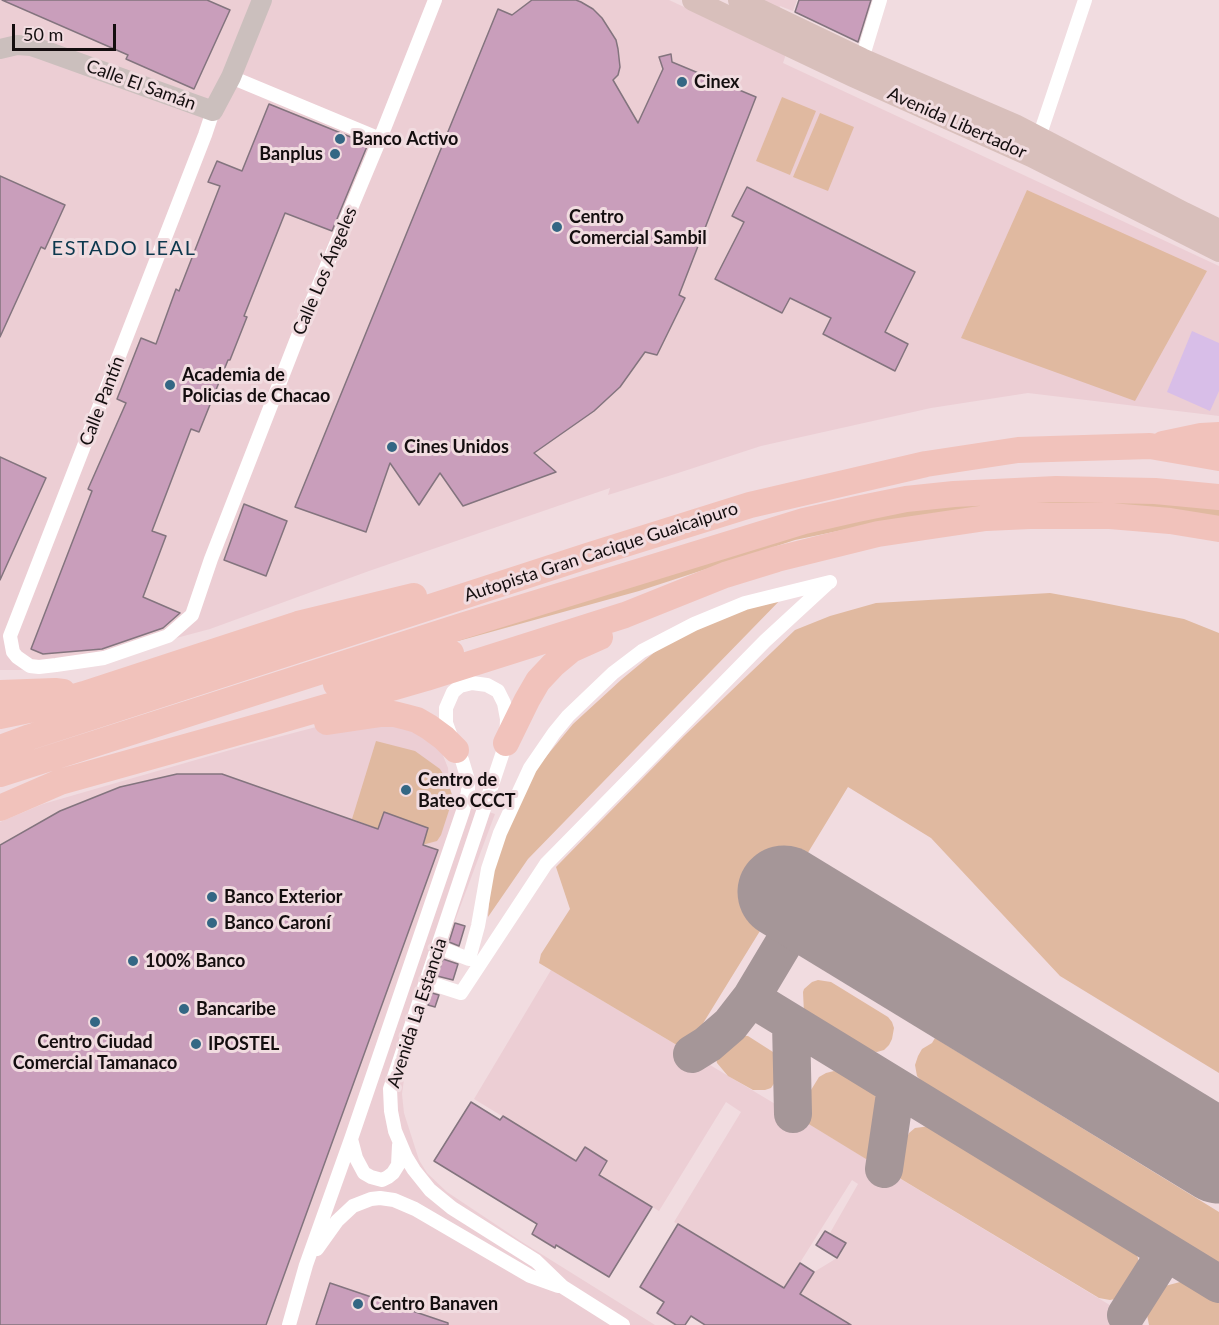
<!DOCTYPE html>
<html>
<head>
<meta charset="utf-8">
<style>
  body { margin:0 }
  #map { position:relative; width:1219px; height:1325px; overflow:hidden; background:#f1dce0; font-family:Lato,sans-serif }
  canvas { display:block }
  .scale { position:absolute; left:12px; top:24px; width:104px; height:27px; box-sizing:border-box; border:3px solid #140e0f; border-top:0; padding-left:8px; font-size:18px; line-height:21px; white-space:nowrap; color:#140e0f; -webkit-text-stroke:4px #f1dce0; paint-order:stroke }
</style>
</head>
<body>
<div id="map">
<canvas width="1219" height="1325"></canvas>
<div class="scale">50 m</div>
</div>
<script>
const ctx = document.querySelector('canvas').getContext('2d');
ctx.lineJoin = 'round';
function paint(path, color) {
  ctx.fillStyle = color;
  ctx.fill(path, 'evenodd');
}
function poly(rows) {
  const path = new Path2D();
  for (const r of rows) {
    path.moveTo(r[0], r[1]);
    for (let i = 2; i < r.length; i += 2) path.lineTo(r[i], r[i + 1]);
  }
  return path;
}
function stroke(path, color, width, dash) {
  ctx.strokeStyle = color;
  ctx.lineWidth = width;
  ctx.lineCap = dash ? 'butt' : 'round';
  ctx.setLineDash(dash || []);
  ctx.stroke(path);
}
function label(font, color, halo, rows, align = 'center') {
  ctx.font = font + ' Lato,sans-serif';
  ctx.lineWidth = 6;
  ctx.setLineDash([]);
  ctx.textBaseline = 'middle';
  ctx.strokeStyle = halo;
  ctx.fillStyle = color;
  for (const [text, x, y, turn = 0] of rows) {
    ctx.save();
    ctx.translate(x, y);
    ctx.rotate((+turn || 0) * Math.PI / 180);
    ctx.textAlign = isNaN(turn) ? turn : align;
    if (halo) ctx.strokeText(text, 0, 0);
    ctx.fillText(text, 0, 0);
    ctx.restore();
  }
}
paint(poly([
  [0,0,669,0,786,54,783,63,1219,266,1219,416,1028,393,931,408,761,446,675,474,608,495,610,488,369,571,210,629,109,656,63,665,20,670,0,670],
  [747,0,797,0,793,11,780,6,777,15],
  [335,722,412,724,442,753,448,768,451,800,495,814,444,950,407,1057,402,1094,404,1113,419,1160,427,1173,447,1192,522,1242,655,1325,0,1325,0,822,43,804,244,746],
  [551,970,884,1169,1143,1325,850,1325,800,1294,814,1272,837,1258,846,1244,830,1233,858,1184,852,1180,784,1288,674,1222,741,1112,726,1102,659,1211,599,1175,607,1161,585,1147,576,1161,474,1099]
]), '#ecced4');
paint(poly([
  [782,97,816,111,790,175,756,161],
  [820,113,854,127,828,191,793,177],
  [1027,190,1207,271,1135,401,961,338],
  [1093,497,1219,508,1219,518,881,522,795,540,639,591,339,674,818,526,930,506],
  [787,593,528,859,488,917,492,866,535,770,573,724,622,679,662,646,691,629],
  [1050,593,1089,600,1184,619,1219,633,1219,1073,1060,976,931,838,848,787,784,892,694,1038,689,1045,680,1047,539,963,541,954,570,909,556,867,684,736,795,630,830,616,876,603],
  [376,741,415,751,440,769,448,782,453,798,441,835,437,841,422,845,352,819],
  [818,980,831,982,888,1017,892,1022,894,1028,892,1039,889,1045,884,1050,877,1052,868,1051,804,1013,803,992,804,989,812,982],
  [737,1035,748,1036,773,1052,778,1058,779,1061,777,1079,771,1088,765,1090,753,1090,728,1076,717,1063,715,1054,716,1048],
  [935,1038,1219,1212,1219,1265,925,1085,917,1076,915,1065,918,1056,922,1049,932,1043],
  [834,1071,852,1076,865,1084,872,1091,877,1099,879,1111,878,1120,873,1153,869,1158,866,1159,807,1123,807,1105,811,1090,819,1077,826,1073],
  [930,1126,942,1131,1134,1250,1138,1258,1138,1269,1135,1279,1127,1291,1120,1298,1110,1300,1099,1298,901,1179,897,1173,906,1139,909,1133,915,1128],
  [1180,1282,1186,1282,1219,1302,1219,1325,1149,1325,1147,1315,1154,1299,1165,1286]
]), '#e0b9a0');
paint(poly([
  [1192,331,1219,343,1219,391,1210,411,1167,392]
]), '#d8bee8');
stroke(poly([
  [806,906,751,998,1219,1284],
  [791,1023,793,1114],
  [692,1054,708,1044,730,1025,751,998],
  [884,1169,896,1087],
  [1126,1315,1166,1252]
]), '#a59698', 38);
stroke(poly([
  [784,892,1219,1157]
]), '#a59698', 93);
const building = poly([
  [2,0,207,0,230,10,194,89,126,59,128,55,2,0],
  [532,0,576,0,581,2,593,9,602,18,616,40,618,49,620,67,618,75,613,80,638,123,663,69,659,57,671,54,672,62,756,97,679,295,685,298,657,355,645,352,620,387,594,411,534,453,556,472,463,506,440,473,419,505,390,463,366,532,295,507,498,9,512,15,532,0],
  [799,0,871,0,858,42,795,12,799,0],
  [269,104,368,144,332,231,285,213,244,316,247,317,230,360,228,360,199,432,191,429,152,531,166,536,143,597,180,613,163,628,102,649,43,654,31,649,92,491,88,489,126,403,117,399,141,338,156,344,176,289,179,291,220,186,208,182,217,161,242,171,269,104],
  [0,176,65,205,45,249,41,247,0,337,0,176],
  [747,187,915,272,885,332,908,344,895,371,823,334,831,318,790,298,782,313,715,279,744,222,732,216,747,187],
  [0,457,46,478,0,580,0,457],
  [244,504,287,521,266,576,224,560,244,504],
  [177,774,222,774,378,829,384,812,428,828,423,845,438,850,266,1325,0,1325,0,845,60,811,120,787,177,774],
  [455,923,465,926,459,946,449,942,455,923],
  [443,959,458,964,453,980,437,976,443,959],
  [432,993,439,995,435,1007,428,1005,432,993],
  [471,1102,500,1120,503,1116,576,1161,585,1147,607,1161,599,1175,652,1207,609,1277,556,1245,555,1248,532,1234,537,1224,434,1161,471,1102],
  [678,1224,784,1288,800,1263,814,1272,800,1294,851,1325,705,1325,691,1316,685,1325,676,1325,657,1313,664,1302,640,1287,678,1224],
  [825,1231,846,1243,837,1258,816,1245,825,1231],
  [330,1283,448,1323,448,1325,316,1325,330,1283]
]);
paint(building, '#c99ebb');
stroke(building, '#83747e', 1.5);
stroke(poly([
  [862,59,880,0],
  [231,77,380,139],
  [213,111,205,135,10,636,13,652,17,657,30,666,39,667,56,665,104,658,168,636,192,615,211,559,305,318,380,139,435,0],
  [1037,143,1085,0],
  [438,947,469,959,478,926,488,869,500,833,530,768,554,733,568,716,613,673,642,651,694,624,745,603,830,582],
  [427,982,461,993,546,864,765,641,828,583],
  [351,1139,356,1158,364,1173,371,1177,382,1180,388,1177,393,1173,398,1165,399,1145],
  [317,1249,337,1221,353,1206,371,1199,380,1198,394,1200,415,1209,530,1276,558,1286],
  [289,1325,306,1265,351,1139,463,811,468,792,468,780,462,760,456,750,446,723,446,708,453,692,460,686,472,683,487,685,498,691,504,703,507,719,506,743,390,1089,391,1111,395,1131,406,1157,414,1170,430,1190,452,1208,536,1261,563,1287,623,1325]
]), '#fff', 14);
stroke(poly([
  [0,49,17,45,31,46,43,50,213,111,231,77,262,0]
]), '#cbbfbd', 20);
stroke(poly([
  [693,0,853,76,1031,156,1219,251],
  [739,0,862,59,1015,125,1184,213,1219,230]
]), '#d8bfbb', 22);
stroke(poly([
  [1163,444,1201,436,1219,435],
  [336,684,451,653],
  [0,693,55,691,63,692],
  [0,716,29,710,84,694,298,624,414,596],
  [327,722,381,714,394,714,406,717,417,720,429,727,444,738,456,750],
  [506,743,527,700,538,681,553,665,571,650,600,637],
  [0,748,30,737,590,555,750,505,926,464,1018,450,1150,446,1219,458],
  [0,774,465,625,804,521,857,509,906,499,954,494,1056,489,1155,491,1219,497],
  [0,808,60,782,271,723,426,678,625,615,725,575,777,559,878,534,986,518,1030,516,1110,516,1170,521,1219,529]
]), '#f1c2bb', 26);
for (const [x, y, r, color] of [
  [682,82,6,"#346784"],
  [340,139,6,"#346784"],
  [335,154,6,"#346784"],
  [557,227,6,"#346784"],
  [170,385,6,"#346784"],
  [392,447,6,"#346784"],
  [406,790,6,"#346784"],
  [212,897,6,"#346784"],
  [212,923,6,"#346784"],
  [133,961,6,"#346784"],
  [184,1009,6,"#346784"],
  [95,1022,6,"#346784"],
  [196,1044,6,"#346784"],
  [358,1304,6,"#346784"]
]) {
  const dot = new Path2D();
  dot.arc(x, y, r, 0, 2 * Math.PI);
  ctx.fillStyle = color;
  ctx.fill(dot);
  stroke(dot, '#f1dce0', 2);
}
label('bold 18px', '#140e0f', '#f1dce0', [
  ["Cinex",694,82],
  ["Banco Activo",352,139],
  ["Banplus",323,154,"right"],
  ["Centro",569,217],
  ["Comercial Sambil",569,238],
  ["Academia de",182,375],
  ["Policias de Chacao",182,396],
  ["Cines Unidos",404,447],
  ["Centro de",418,780],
  ["Bateo CCCT",418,801],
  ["Banco Exterior",224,897],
  ["Banco Caroní",224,923],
  ["100% Banco",145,961],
  ["Bancaribe",196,1009],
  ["Centro Ciudad",95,1042,"center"],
  ["Comercial Tamanaco",95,1063,"center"],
  ["IPOSTEL",208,1044],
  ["Centro Banaven",370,1304]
], 'left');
label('18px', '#140e0f', '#f1dce0', [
  ["Calle El Samán",141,85,20],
  ["Avenida Libertador",957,123,24],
  ["Calle Los Ángeles",325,271,-67],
  ["Calle Pantín",102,401,-69],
  ["Autopista Gran Cacique Guaicaipuro",601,552,-18],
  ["Avenida La Estancia",417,1013,-72]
]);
ctx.letterSpacing = '1.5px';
label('20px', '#0c384e', '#f1dce0', [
  ["ESTADO LEAL",124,249]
]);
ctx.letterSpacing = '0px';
</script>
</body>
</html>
